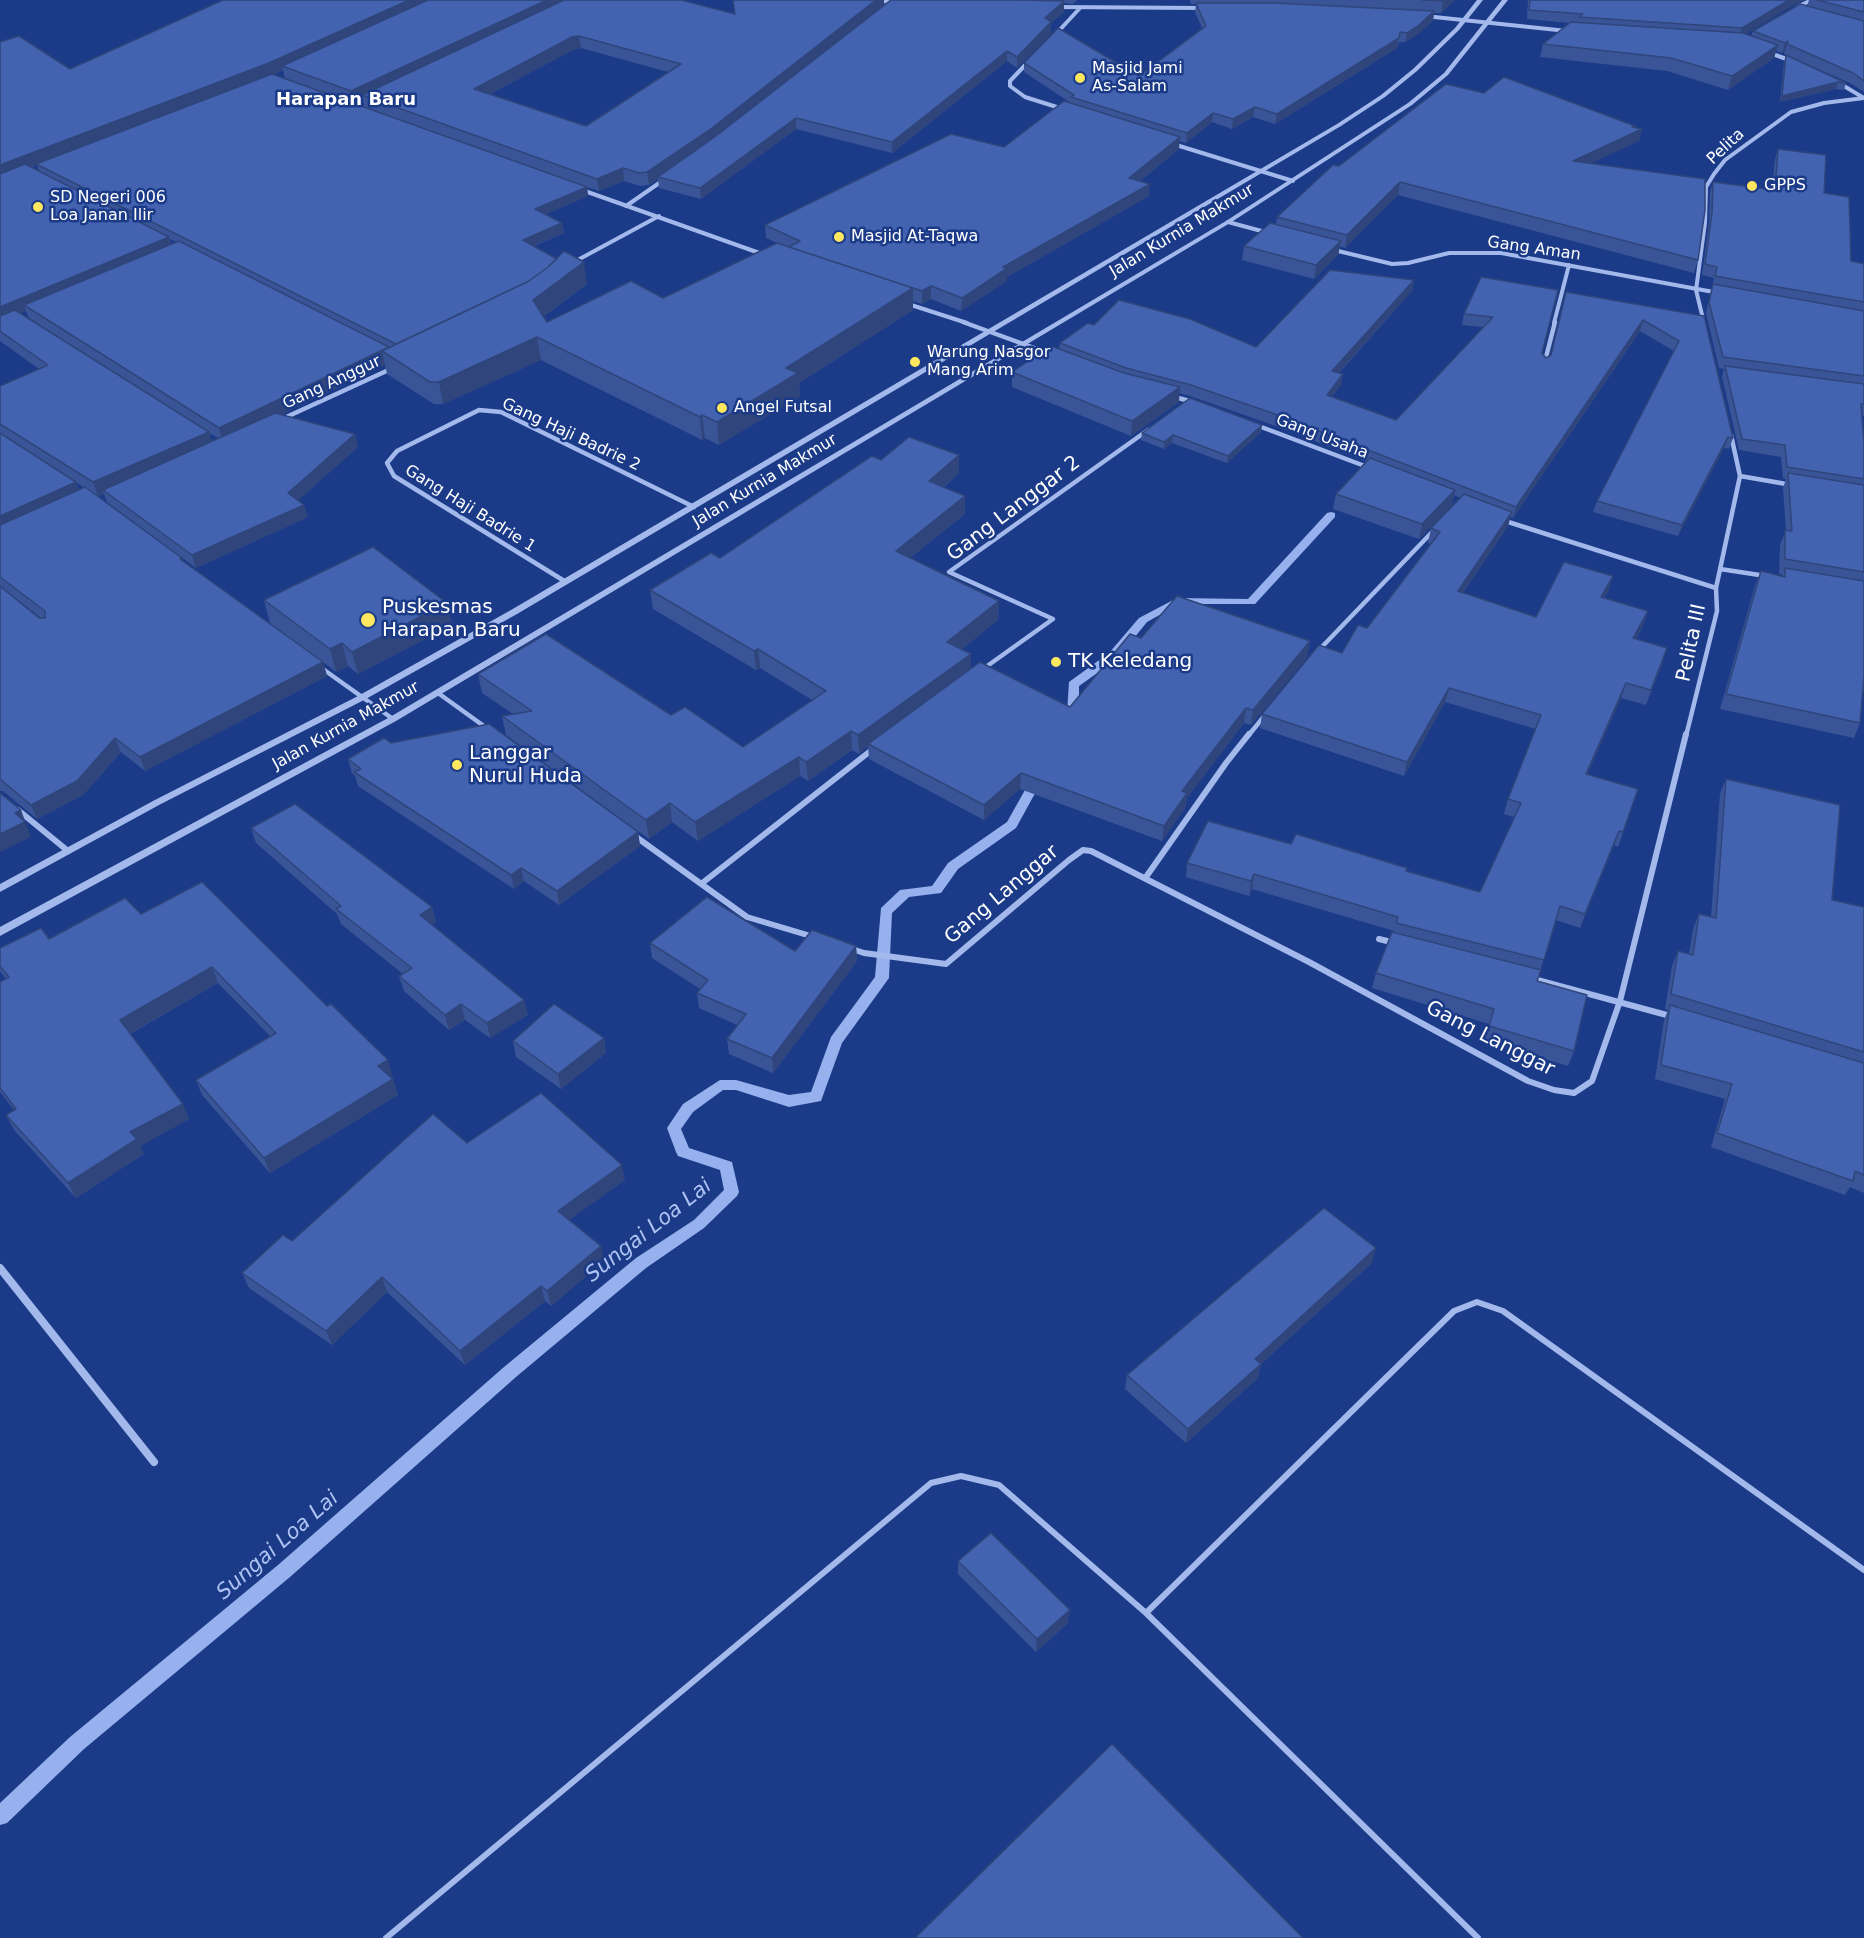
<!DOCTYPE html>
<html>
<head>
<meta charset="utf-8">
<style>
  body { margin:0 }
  canvas { display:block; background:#1b3a87 }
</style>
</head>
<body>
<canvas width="1864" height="1938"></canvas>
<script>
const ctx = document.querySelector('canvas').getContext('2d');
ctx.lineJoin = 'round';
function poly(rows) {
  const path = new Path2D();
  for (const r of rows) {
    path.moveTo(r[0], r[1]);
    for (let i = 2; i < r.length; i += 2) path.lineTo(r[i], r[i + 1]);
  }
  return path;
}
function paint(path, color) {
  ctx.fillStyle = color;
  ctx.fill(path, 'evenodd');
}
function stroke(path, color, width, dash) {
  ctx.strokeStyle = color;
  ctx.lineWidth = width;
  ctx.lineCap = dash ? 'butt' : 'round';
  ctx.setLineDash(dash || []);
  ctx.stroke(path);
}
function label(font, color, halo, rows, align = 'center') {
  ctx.font = font + ' "DejaVu Sans",sans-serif';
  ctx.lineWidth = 5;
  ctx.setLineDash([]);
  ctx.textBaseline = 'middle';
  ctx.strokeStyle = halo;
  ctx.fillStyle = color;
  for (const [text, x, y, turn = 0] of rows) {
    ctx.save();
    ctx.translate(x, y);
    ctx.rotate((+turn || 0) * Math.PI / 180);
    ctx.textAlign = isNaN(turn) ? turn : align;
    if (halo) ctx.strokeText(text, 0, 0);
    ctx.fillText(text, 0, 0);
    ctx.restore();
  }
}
paint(poly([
  [1331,512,1335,513,1335,517,1255,604,1179,604,1147,622,1117,659,1079,686,1079,713,1073,723,1065,723,1063,720,1067,713,1069,682,1109,653,1139,618,1177,598,1248,599,1327,513,1331,512],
  [1038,773,1044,777,1016,828,958,869,941,893,909,897,892,913,889,978,842,1043,821,1101,789,1107,736,1090,723,1090,693,1112,681,1129,689,1148,732,1162,739,1192,737,1196,704,1228,646,1268,516,1377,290,1577,84,1749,7,1823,0,1825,0,1803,70,1737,278,1565,504,1367,636,1258,694,1220,724,1190,720,1170,678,1156,676,1152,667,1128,683,1104,720,1080,736,1080,789,1095,811,1092,831,1037,875,977,881,908,900,890,932,886,948,863,1007,822,1034,774,1038,773]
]), '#96b1ee');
stroke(poly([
  [1146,1613,1454,1311,1477,1302,1503,1311,1864,1570],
  [386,1938,931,1483,961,1476,999,1485,1146,1613,1478,1938]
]), '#a3b9ec', 6);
stroke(poly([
  [875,0,896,3],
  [1056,7,1202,8],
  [1797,7,1812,0],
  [1425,16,1567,31],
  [1055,35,1080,8],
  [1767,52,1792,61],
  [1029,61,1010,81,1010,86,1025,97,1063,109],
  [1839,83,1864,98],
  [1173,144,1293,181],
  [582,190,765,255],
  [626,206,665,179],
  [1228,222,1269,233],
  [1334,250,1392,264,1408,263,1449,253,1501,253,1719,293],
  [574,262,659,216],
  [908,304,967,323],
  [1554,323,1569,265],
  [1704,323,1696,290,1705,223,1706,187,1714,174,1725,160,1791,112,1824,103,1864,98]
]), '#a3b9ec', 4);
stroke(poly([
  [963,322,1048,353],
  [1544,365,1555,322],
  [1171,396,1193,402],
  [282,419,393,368],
  [1256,425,1370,468],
  [1740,476,1792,485],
  [1502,520,1716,588],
  [1720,569,1766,576],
  [566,582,394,476,387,463,397,451,479,410,501,412,694,507],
  [1318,651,1436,528],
  [320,667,393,719],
  [983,669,1053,619,949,572,1148,430],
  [438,693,488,729],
  [1248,736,1266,714],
  [1686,736,1717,611,1716,588,1740,476,1731,435]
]), '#a3b9ec', 4.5);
stroke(poly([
  [18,810,68,851],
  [632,834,747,917,814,937],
  [1146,877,1226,763,1249,734],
  [701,884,873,749],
  [1379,939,1395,943],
  [849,948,864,953,946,964,1069,860,1083,850,1091,851,1309,962,1528,1081,1554,1090,1574,1093,1592,1081,1620,1001,1686,734],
  [1530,978,1674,1017]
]), '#a3b9ec', 6);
stroke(poly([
  [0,1268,154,1462]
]), '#a3b9ec', 8);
paint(poly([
  [1477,0,1483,0,1459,30,1417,71,1385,97,1341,126,517,614,364,700,159,805,0,892,0,884,153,801,358,696,511,610,1337,124,1381,95,1413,69,1455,28,1477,0],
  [1502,0,1508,0,1448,75,1412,105,1230,223,396,721,0,936,0,927,390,717,1226,221,1408,103,1444,73,1502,0]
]), '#a3b9ec');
paint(poly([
  [733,0,884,0,884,6,891,0,1077,0,1073,4,1064,3,1064,12,1051,23,1051,33,1017,68,1007,61,892,153,796,129,701,199,659,188,658,179,649,185,640,186,624,181,599,191,587,187,588,196,546,214,562,223,564,233,534,246,587,284,543,317,547,322,663,298,777,243,766,238,765,225,1004,147,1071,103,1024,72,1024,63,1139,76,1202,28,1195,12,1196,4,1191,4,1190,0,1455,0,1441,13,1434,13,1433,21,1418,34,1405,42,1399,42,1397,48,1275,124,1253,117,1232,129,1212,122,1186,143,1179,141,1179,149,1140,181,1149,196,1007,277,1007,281,961,311,931,299,922,304,913,301,913,310,799,383,800,396,719,445,705,438,702,440,541,360,443,404,434,404,387,374,385,365,280,415,358,447,298,500,308,517,196,568,107,502,104,494,98,496,87,489,182,558,183,562,320,660,270,623,264,600,447,603,452,625,358,674,348,666,336,672,323,662,327,676,145,771,121,752,83,795,37,819,3,791,0,791,0,386,39,369,0,341,0,42,70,69,734,14],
  [581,48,668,72,586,126,490,94,573,50],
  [283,70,285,79,353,103,363,99,364,107,273,75],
  [37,165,39,172,31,168],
  [170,239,177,242,171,245],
  [26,311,29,319,21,313],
  [209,433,218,438,212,441],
  [76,482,85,488,79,490],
  [0,586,41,618,39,618],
  [1528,0,1805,0,1793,5,1745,34,1751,36,1753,31,1807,6,1809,0,1864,0,1864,92,1850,83,1784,54,1785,51,1782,53,1776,51,1774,58,1728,90,1667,71,1540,57,1543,44,1569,23,1527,19],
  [1786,55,1846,83,1844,90,1836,89,1780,102,1784,62],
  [1484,93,1635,126,1635,128,1642,129,1639,141,1591,163,1698,260,1694,273,1398,195,1345,248,1340,246,1338,255,1314,279,1242,260,1244,246,1276,224,1277,217,1339,166],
  [1778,149,1824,193,1851,261,1864,264,1864,416,1862,416,1864,445,1864,691,1863,691,1860,723,1854,738,1720,709,1755,586,1761,571,1782,576,1782,574,1779,574,1780,545,1786,530,1783,488,1786,479,1783,478,1781,457,1739,450,1722,377,1724,369,1719,368,1706,313,1714,278,1702,275,1709,223,1710,192,1713,182,1772,190,1775,159],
  [1481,277,1546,358,1551,355,1566,292,1704,316,1733,438,1729,449,1724,448,1678,536,1593,512,1597,501,1674,351,1640,331,1513,518,1510,517,1508,526,1463,593,1536,617,1609,590,1604,598,1648,611,1643,625,1636,639,1663,662,1646,705,1621,698,1587,775,1638,789,1618,847,1614,845,1580,928,1556,920,1537,981,1574,1051,1568,1066,1484,1041,1489,1024,1372,988,1376,973,1394,931,1252,889,1249,896,1186,877,1187,863,1291,844,1407,868,1406,871,1480,892,1514,817,1504,814,1508,799,1536,729,1445,702,1404,776,1260,728,1262,714,1342,653,1367,628,1431,544,1428,543,1431,528,1461,498,1454,495,1452,505,1419,539,1333,509,1336,494,1366,461,1270,424,1190,396,1179,393,1179,402,1131,436,1012,387,1012,372,1059,349,1060,343,1094,325,1256,347,1414,280,1412,291,1339,373,1341,385,1332,397,1396,420,1483,327,1462,325,1464,314],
  [1261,432,1227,463,1172,443,1164,449,1141,440,1142,433],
  [959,455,959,473,944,487,965,514,910,558,999,601,998,620,962,649,971,654,971,669,1070,707,1141,638,1310,641,1307,657,1251,725,1244,723,1187,798,1185,808,1162,841,1020,789,984,820,869,759,868,746,859,754,852,750,808,781,800,776,698,841,672,822,649,839,506,735,502,716,513,714,482,693,478,674,671,715,743,747,812,700,760,668,756,670,653,609,650,590,720,558,881,460],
  [391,743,638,832,640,846,559,905,524,881,514,889,358,786,355,776,352,773,348,759],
  [1726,779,1832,900,1864,907,1864,1193,1850,1187,1845,1195,1711,1147,1725,1099,1655,1079,1664,1020,1668,1010,1665,1009,1672,966,1678,951,1689,954,1693,929,1699,914,1711,917,1720,794],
  [251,828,432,907,436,922,432,925,524,1000,528,1015,490,1038,465,1020,449,1030,404,991,399,976,403,974,341,924,337,914,256,843],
  [141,914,392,1075,390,1077,393,1079,398,1095,270,1173,202,1095,196,1080,270,1036,218,983,130,1034,189,1119,140,1146,144,1154,76,1198,14,1130,6,1115,14,1110,0,1092,0,982,6,979,0,971,0,948,49,939],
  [650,943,795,951,856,946,857,961,773,1073,729,1054,727,1039,737,1025,699,1008,697,993,700,989,652,958],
  [604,1038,606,1053,561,1089,516,1057,513,1041],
  [467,1143,625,1180,569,1220,604,1261,551,1306,545,1301,465,1365,387,1292,332,1345,249,1288,242,1273],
  [1372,1263,1261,1364,1258,1378,1186,1443,1125,1389,1127,1375],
  [958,1561,1068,1623,1036,1652,958,1574]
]), '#3a5597');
paint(poly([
  [409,0,437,0,282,66,283,70,272,75,36,164,37,165,0,180,0,165],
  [547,0,573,0,362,95,363,99,353,103,351,91],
  [876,0,884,0,884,6,713,141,658,177,658,179,649,185,647,172],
  [1444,0,1455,0,1441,13,1443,1],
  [1789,0,1805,0,1793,5,1739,38,1742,28],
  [1064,1,1064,12,1051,23,1051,33,1017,68,1017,57,1045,18],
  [1434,11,1433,21,1418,34,1405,42,1407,33],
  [1400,32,1397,48,1275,124,1277,114],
  [579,36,581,48,573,50,476,101,474,89,572,37],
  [1788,41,1785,51,1782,53,1785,43],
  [1778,45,1774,58,1728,90,1732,76],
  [1007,51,1007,61,892,153,892,142],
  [1838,82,1836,89,1780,102,1782,96],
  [1255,107,1253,117,1232,129,1233,119],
  [1213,113,1212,122,1186,143,1187,133],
  [796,118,796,129,701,199,700,188],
  [1635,126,1634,133,1642,129,1639,141,1570,173,1573,161,1632,127],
  [1180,137,1179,149,1128,190,1129,178],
  [623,168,624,181,599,191,597,179],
  [1400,182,1398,195,1345,248,1347,235],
  [1150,184,1149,196,1007,277,1007,281,961,311,962,298,1003,267],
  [587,187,588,196,537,218,535,209],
  [562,223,564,233,525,249,523,240],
  [169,237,173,250,24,305,26,311,0,322,0,307],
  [1341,241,1338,255,1314,279,1316,265],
  [584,262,587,284,536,322,533,300],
  [1414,280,1412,291,1330,382,1332,371],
  [931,286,931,299,922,304,922,291],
  [913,288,913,310,799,383,800,396,719,445,717,422,786,368],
  [1643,320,1640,331,1513,518,1516,507],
  [537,337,541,360,443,404,439,382],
  [382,351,385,365,223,442,219,428],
  [1343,374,1341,385,1325,406,1327,395],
  [1180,387,1179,402,1131,436,1132,421],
  [702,415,705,438,702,440,700,417],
  [1262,425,1261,432,1227,463,1228,456],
  [209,432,213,446,103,490,104,494,98,496,93,482],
  [355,434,358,447,292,506,288,493],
  [1173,435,1172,443,1164,449,1164,442],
  [1728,437,1724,448,1678,536,1682,525],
  [959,455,959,473,929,499,929,481],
  [76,482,81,496,0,532,0,516],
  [1455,490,1452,505,1419,539,1422,524],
  [965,496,965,514,896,569,896,551],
  [304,505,308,517,196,568,192,555],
  [1512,512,1508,526,1455,605,1458,591],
  [1613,576,1609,590,1597,611,1601,597],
  [999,601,998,620,947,661,947,642],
  [447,603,452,625,358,674,352,652],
  [1648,611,1643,625,1629,653,1633,638],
  [1310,641,1307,657,1251,725,1253,710],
  [342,643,348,666,336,672,330,649],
  [1667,648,1663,662,1646,705,1651,690],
  [758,649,760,668,756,670,754,651],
  [971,654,971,673,868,744,868,746,859,754,858,735],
  [323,662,327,676,145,771,140,757],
  [1626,683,1621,698,1581,789,1586,774],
  [1449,688,1445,702,1404,776,1407,762],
  [1246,708,1244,723,1187,798,1185,808,1162,841,1164,826,1182,791],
  [851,731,852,750,808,781,806,762],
  [115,738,121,752,83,795,37,819,31,805],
  [799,757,800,776,698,841,695,822],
  [1021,773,1020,789,984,820,984,805],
  [670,803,672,822,649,839,646,820],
  [21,810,31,837,0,852,0,834,15,813],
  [1619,831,1614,845,1580,928,1585,914],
  [638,832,640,846,559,905,557,891],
  [521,868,524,881,514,889,511,875],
  [1254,874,1252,889,1249,896,1251,881],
  [432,907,436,922,424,930,420,915],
  [856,946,857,961,773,1073,772,1058],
  [212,967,218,983,127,1035,120,1020],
  [524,1000,528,1015,490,1038,487,1023],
  [461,1004,465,1020,449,1030,445,1015],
  [604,1038,606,1053,561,1089,558,1074],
  [388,1060,392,1075,382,1081,378,1066],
  [393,1079,398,1095,270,1173,264,1158],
  [183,1104,189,1119,140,1146,144,1154,76,1198,68,1183,130,1132],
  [622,1165,625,1180,561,1226,558,1211],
  [601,1246,604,1261,551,1306,547,1291],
  [1376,1248,1372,1263,1261,1364,1258,1378,1186,1443,1188,1429,1255,1359],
  [382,1277,387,1292,332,1345,326,1331],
  [541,1286,545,1301,465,1365,460,1351],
  [1070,1610,1068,1623,1036,1652,1037,1639]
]), '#2f457b');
const building = poly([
  [223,0,409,0,269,63,0,165,0,42,19,36,70,69,223,0],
  [428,0,547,0,351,91,282,66,428,0],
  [564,0,681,0,735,14,733,0,876,0,712,128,647,172,639,173,623,168,597,179,362,95,564,0],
  [579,36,681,64,586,126,474,89,572,37,579,36],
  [891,0,1018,0,1064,1,1045,18,1051,22,1017,57,1007,51,892,142,796,118,700,188,658,177,716,136,891,0],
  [1422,0,1444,0,1443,1,1422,0],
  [1530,0,1789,0,1742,28,1579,17,1583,14,1529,10,1530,0],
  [1817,0,1864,0,1864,12,1817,0],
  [1196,3,1275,3,1434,11,1419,25,1407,33,1400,32,1399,38,1277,114,1255,107,1233,119,1213,113,1187,133,1071,97,1074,95,1024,63,1058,28,1139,76,1206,26,1196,3],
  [1800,4,1864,21,1864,81,1853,73,1787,44,1788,41,1785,43,1753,31,1800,4],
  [1571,22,1743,33,1778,45,1732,76,1671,58,1543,44,1571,22],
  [1786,55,1846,83,1838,82,1782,96,1786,55],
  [272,74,587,187,535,209,562,223,523,240,557,259,548,267,529,281,396,344,36,164,272,74],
  [1504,77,1635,126,1632,127,1642,129,1573,161,1705,179,1705,210,1698,260,1400,182,1347,235,1277,217,1333,165,1339,166,1446,84,1484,93,1504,77],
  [1064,101,1180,137,1129,178,1150,184,1003,267,1007,268,962,298,931,286,922,291,789,247,800,241,765,225,951,134,1004,147,1064,101],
  [1778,149,1826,155,1824,193,1849,197,1851,261,1864,264,1864,302,1715,276,1717,267,1705,264,1712,213,1713,182,1775,190,1778,149],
  [25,164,169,237,0,307,0,174,25,164],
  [1270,223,1341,241,1316,265,1244,246,1270,223],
  [179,241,389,347,219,428,24,305,179,241],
  [777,243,913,288,786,368,798,373,717,422,702,415,700,417,537,337,439,382,430,382,382,351,529,281,548,267,564,251,584,262,533,300,547,322,631,281,663,298,777,243],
  [1330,270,1414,280,1332,371,1343,374,1327,395,1396,420,1493,317,1464,314,1481,277,1558,290,1542,353,1546,358,1551,355,1566,292,1704,316,1733,438,1728,437,1682,525,1597,501,1679,341,1643,320,1516,507,1272,413,1191,385,1126,368,1060,343,1088,323,1094,325,1119,300,1190,319,1256,347,1330,270],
  [1713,284,1864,311,1864,376,1723,357,1709,302,1713,284],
  [15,310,209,432,93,482,0,424,0,386,48,365,0,331,0,316,15,310],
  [1051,346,1124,373,1180,387,1132,421,1012,372,1051,346],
  [1725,366,1864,384,1864,404,1861,404,1864,445,1864,479,1787,467,1785,445,1742,439,1725,366],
  [1190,398,1262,425,1228,456,1173,435,1164,442,1142,433,1190,398],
  [275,413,355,434,288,493,304,505,192,555,103,490,275,413],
  [0,433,76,482,0,516,0,433],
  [909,437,959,455,929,481,965,496,896,551,999,601,947,642,971,654,858,735,851,731,806,762,799,757,695,822,670,803,646,820,502,716,532,711,478,674,546,634,671,715,685,707,743,747,826,691,758,649,754,651,650,590,711,553,720,558,872,456,881,460,909,437],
  [1370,458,1455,490,1422,524,1336,494,1370,458],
  [1788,473,1864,485,1864,572,1785,559,1785,530,1792,531,1788,473],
  [85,487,182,558,180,559,323,662,140,757,115,738,77,781,31,805,0,779,0,586,39,618,45,618,45,611,0,577,0,525,85,487],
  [1464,494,1512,512,1458,591,1536,617,1564,562,1613,576,1601,597,1648,611,1633,638,1667,648,1651,690,1626,683,1586,774,1638,789,1623,832,1619,831,1585,914,1560,906,1544,960,1396,923,1398,917,1254,874,1251,881,1187,863,1208,821,1291,844,1296,834,1407,868,1406,871,1480,892,1521,803,1508,799,1541,715,1449,688,1407,762,1262,714,1319,645,1342,653,1358,625,1367,628,1440,532,1431,528,1464,494],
  [373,547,447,603,352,652,342,643,330,649,264,600,373,547],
  [1785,568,1864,581,1864,675,1860,723,1726,694,1761,571,1785,577,1785,568],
  [1177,596,1310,641,1253,710,1246,708,1182,791,1187,793,1164,826,1021,773,984,805,868,744,980,662,1070,707,1130,634,1141,638,1177,596],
  [489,724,638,832,557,891,521,868,511,875,354,772,361,769,348,759,384,738,391,743,489,724],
  [1726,779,1840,805,1832,900,1864,907,1864,1052,1671,994,1678,951,1693,955,1699,914,1716,918,1726,779],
  [0,793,21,810,15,813,25,822,0,834,0,793],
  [295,804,432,907,420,915,524,1000,487,1023,461,1004,445,1015,399,976,412,968,336,909,341,906,251,828,295,804],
  [202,882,327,1006,331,1004,388,1060,378,1066,393,1079,264,1158,196,1080,276,1033,212,967,120,1020,183,1104,130,1132,137,1139,68,1183,6,1115,16,1109,0,1088,0,982,9,977,0,966,0,948,41,928,49,939,125,898,141,914,202,882],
  [707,897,795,951,812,930,856,946,772,1058,727,1039,746,1014,697,993,708,980,650,943,707,897],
  [1392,932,1541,970,1537,981,1587,995,1574,1051,1489,1026,1494,1009,1376,973,1392,932],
  [554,1004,604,1038,558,1074,513,1041,554,1004],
  [1670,1005,1864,1063,1864,1175,1855,1171,1853,1181,1717,1133,1732,1084,1661,1065,1670,1005],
  [541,1093,622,1165,558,1211,601,1246,547,1291,541,1286,460,1351,382,1277,326,1331,242,1273,283,1235,292,1241,433,1114,467,1143,541,1093],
  [1324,1208,1376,1248,1255,1359,1261,1364,1188,1429,1127,1375,1324,1208],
  [991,1533,1070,1610,1037,1639,958,1561,991,1533],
  [1112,1744,1303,1938,915,1938,1112,1744]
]);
paint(building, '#4363b0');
stroke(building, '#2f457b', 1.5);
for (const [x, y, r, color] of [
  [1080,78,6,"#fee85f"],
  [1752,186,6,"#fee85f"],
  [38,207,6,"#fee85f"],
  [839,237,6,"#fee85f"],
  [915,362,6,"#fee85f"],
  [722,408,6,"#fee85f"],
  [368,620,8,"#fee85f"],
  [1056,662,6,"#fee85f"],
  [457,765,6,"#fee85f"]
]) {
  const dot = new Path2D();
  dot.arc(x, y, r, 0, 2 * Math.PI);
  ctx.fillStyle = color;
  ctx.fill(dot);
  stroke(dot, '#1b3a87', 2);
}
label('16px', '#fff', '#1b3a87', [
  ["Masjid Jami",1092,69],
  ["As-Salam",1092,87],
  ["GPPS",1764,186],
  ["SD Negeri 006",50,198],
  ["Loa Janan Ilir",50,216],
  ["Masjid At-Taqwa",851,237],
  ["Warung Nasgor",927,353],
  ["Mang Arim",927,371],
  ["Angel Futsal",734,408]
], 'left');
label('16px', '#fff', '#1b3a87', [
  ["Pelita",1726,147,-43],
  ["Jalan Kurnia Makmur",1182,231,-31],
  ["Gang Aman",1534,249,8],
  ["Gang Anggur",332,383,-25],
  ["Gang Haji Badrie 2",571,435,25],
  ["Gang Usaha",1322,437,21],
  ["Jalan Kurnia Makmur",765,481,-31],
  ["Gang Haji Badrie 1",470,509,32],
  ["Jalan Kurnia Makmur",346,726,-29]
]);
label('bold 18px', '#fff', '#1b3a87', [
  ["Harapan Baru",346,100]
]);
label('20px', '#fff', '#1b3a87', [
  ["Gang Langgar 2",1014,509,-37],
  ["Pelita III",1692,643,-78],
  ["Gang Langgar",1002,895,-40],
  ["Gang Langgar",1490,1039,27]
]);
label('20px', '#fff', '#1b3a87', [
  ["Puskesmas",382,608],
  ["Harapan Baru",382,631],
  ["TK Keledang",1068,662],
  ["Langgar",469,754],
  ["Nurul Huda",469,777]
], 'left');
label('italic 21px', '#aec3f3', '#1b3a87', [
  ["Sungai Loa Lai",649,1231,-38],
  ["Sungai Loa Lai",278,1546,-41]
]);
</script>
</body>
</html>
